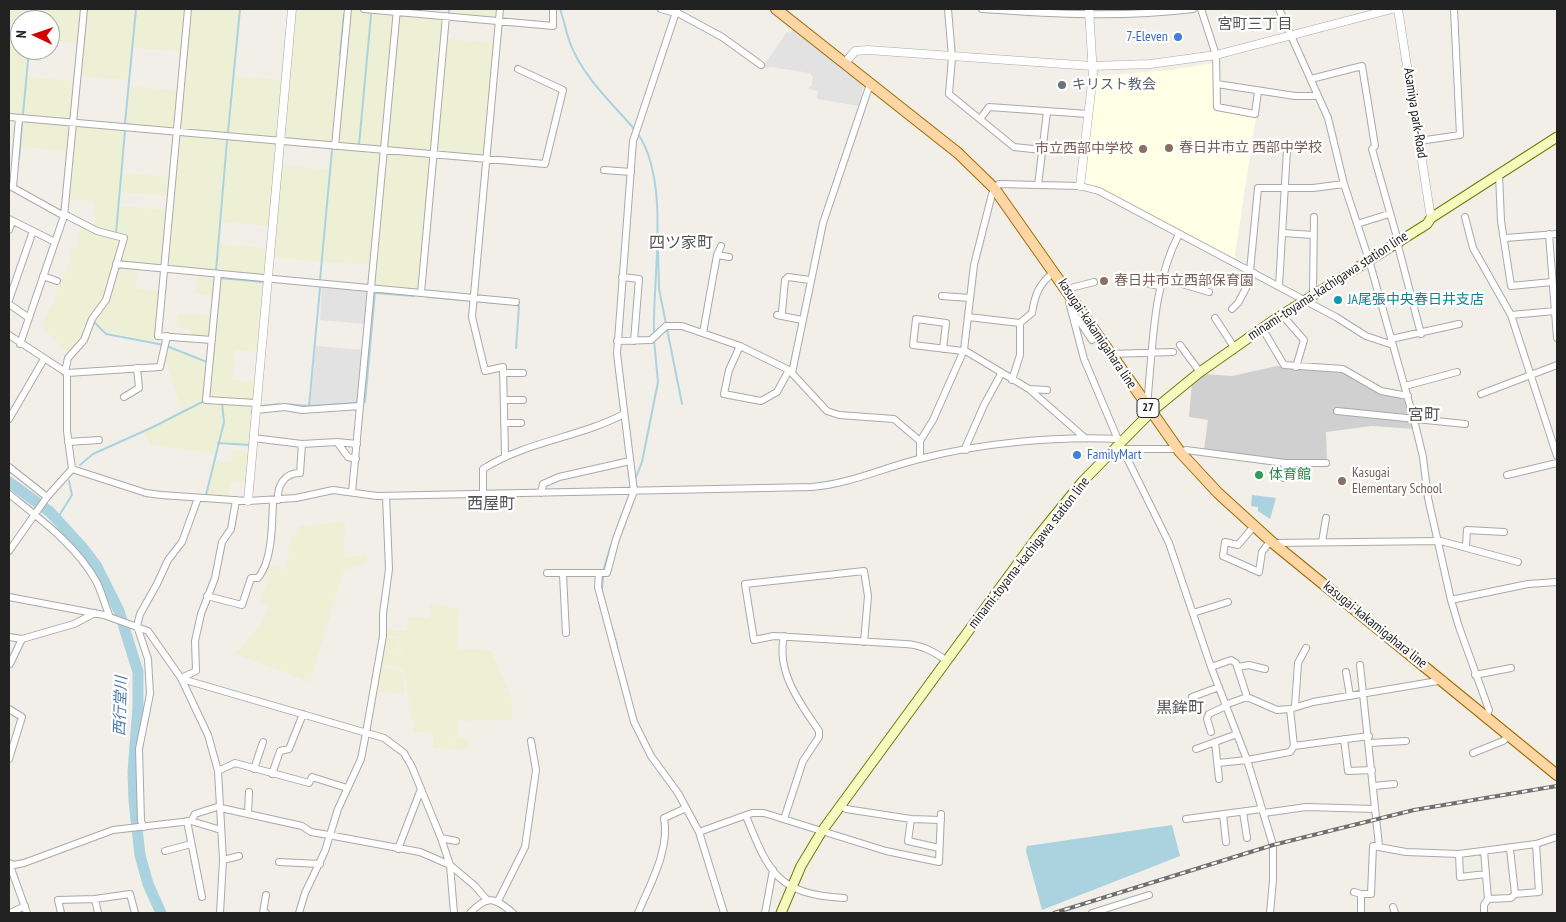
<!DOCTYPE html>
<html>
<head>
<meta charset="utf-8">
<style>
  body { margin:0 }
  #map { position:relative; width:1566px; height:922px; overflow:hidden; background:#f2efe9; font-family:"PT Sans Narrow",sans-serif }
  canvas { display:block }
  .frame { position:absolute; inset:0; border:10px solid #222; pointer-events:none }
  .north { position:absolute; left:10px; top:10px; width:50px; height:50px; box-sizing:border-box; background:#fff; border:1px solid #a7a7a7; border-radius:50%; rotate:273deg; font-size:14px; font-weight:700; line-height:20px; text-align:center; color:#222 }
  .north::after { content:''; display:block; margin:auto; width:18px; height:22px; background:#d40000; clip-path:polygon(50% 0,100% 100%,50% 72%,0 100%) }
</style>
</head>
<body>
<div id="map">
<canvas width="1566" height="922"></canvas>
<div class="frame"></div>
<div class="north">N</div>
</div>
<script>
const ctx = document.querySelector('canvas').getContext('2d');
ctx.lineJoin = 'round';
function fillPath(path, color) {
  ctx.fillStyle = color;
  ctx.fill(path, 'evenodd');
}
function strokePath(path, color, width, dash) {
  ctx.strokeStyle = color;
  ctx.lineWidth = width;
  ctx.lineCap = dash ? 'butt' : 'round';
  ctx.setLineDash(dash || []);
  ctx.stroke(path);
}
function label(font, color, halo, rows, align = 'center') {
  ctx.font = font + ' "PT Sans Narrow","Noto Sans JP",sans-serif';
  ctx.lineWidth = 4.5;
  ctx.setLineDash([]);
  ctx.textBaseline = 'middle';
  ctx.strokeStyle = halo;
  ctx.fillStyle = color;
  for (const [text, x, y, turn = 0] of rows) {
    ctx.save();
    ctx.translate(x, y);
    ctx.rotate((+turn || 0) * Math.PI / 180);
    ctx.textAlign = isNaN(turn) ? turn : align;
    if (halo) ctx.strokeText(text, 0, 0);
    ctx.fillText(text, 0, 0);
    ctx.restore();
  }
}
const education = new Path2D(`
  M1213,63L1215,65V108L1256,116L1234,261L1095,185L1093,187L1085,185L1083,181L1097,76L1171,70Z`);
const religious = new Path2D(`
  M1277,366L1339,370L1371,387L1406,397L1414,429L1372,426L1326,432L1327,461H1285L1204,450L1208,420L1189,417L1192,382L1203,374L1232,376Z`);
const farmland = new Path2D(`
  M9,9H32L31,20H20V50H28L22,115L9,114Z
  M33,9H82L79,43L50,40V20H32Z
  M87,9H135L128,80L80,76Z
  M136,9H185L181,51L133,48Z
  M190,9H239L227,134L180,130L179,127Z
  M296,9L344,10L331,143L284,137Z
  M349,9L392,13L395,18L383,145L379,148L336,144Z
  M450,9H499L498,16L494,18L450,14Z
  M401,14L446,18L433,152L389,148L387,146L399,16Z
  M447,39L496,43L485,155L482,157L436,153Z
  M235,76L284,80L278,134L275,138L229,134Z
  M26,77L75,81L73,116L70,119L23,115Z
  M129,86L178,91L174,126L172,128L126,124Z
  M23,120L68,125L71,127L69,151L20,147Z
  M77,125L124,129L115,233L94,228L95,201L69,200Z
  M181,135L227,139L215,272L169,268L167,265Z
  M229,139L274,143L278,147L269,226L221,222Z
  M333,148L379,153L381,155L372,265L323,262Z
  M388,153L433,157L421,291L374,285L386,155Z
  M281,165L329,170L321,262L273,257Z
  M122,173L170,177L168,196L120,192Z
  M119,206L167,210L162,263L159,266L120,262L127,237L116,234Z
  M81,224L96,233L121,241L103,299L83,338L69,354L41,326L53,302L58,285L66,272L72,247L76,248Z
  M219,244L268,248L266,272L262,276L217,272Z
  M119,268L137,270L136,289L159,291L155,342L142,341L132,337L107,333L94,322L108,301Z
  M197,275L214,278L212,295L195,294Z
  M219,278L264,284L257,352L235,350L232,380L255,382L253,402L208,398Z
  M178,313L211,315L209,338L191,336V329L177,328Z
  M168,347L206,363L203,399L182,410L165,359Z
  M201,402L221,404L223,422L214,454L150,444L144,433Z
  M222,404L252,407L249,446L218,443L224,423Z
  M233,450L249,451L246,483L230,482L229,497L207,496L213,461L231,463Z
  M345,522L344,557L367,555V563L344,570L310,682L235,654L262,623L269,605L260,602L269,576L264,574L266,565L286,569L291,536L297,537L299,526Z
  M430,603L458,609V649L491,650L512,699V720L458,721L459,737L414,731L398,637L387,636V630L407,631L408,617L429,618Z
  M386,637L397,639L403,668L381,664Z
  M381,667L402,671L405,694L376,692Z
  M433,734L469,739L468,750L433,748Z`);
const parking = new Path2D(`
  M793,28L861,81L863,87L859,106L817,99L818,91L808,89L812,85L813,78L810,73L771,67L761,69L787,32L790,33Z
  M322,287L367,291L369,293L366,324L320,320Z
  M316,346L362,350L357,402L310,405Z`);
const water = new Path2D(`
  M1252,495L1276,498L1270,519L1258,511V507L1251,506Z
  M1172,825L1180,856L1042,910L1026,851L1027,846Z`);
const stream = new Path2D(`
  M332,9H342
  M560,9C564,20 566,32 570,43C583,77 612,103 635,130
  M449,13V9
  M31,20L32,9
  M340,55L344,14
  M23,114L29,50
  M125,123L136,9
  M228,132L240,9
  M638,134C671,182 652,280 654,335
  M359,145L371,15
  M19,159L22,124
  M9,180V181
  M116,233L125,131
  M658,249L659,289L682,404
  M216,271L227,141
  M220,278L263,282L264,284
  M320,280L332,150
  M428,297L507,304
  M94,322L106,334L164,345
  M169,347L207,362
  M516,348L519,306L517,305
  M365,402L375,293L414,296
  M285,404L309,406L356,403
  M262,406L280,404
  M309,406L320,288
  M252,413L253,407
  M218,443L250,445
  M80,465L93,454L153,427L204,401
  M635,480L642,462L658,382L654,340
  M206,495L224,422L222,403
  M57,519L72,495L69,481
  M602,589L604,568L611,545
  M612,628L617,645`);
const river = new Path2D(`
  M9,482L50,512L83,548L96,565L119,611L138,672V707L133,772L134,801L140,855L148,884L161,913`);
const minor = new Path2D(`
  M188,9L158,336L212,340
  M364,9L553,26V9
  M500,9L472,317L485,371L503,367L505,455
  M661,9L675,13
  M677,9L633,141L617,354L634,491L616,539L607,573H599L598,587L634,722L651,756L678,793L699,832L724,913
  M948,9L952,57L949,94L1014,147L1042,150
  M982,9C1055,14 1119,18 1193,9
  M1201,9L1216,55L1217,107L1255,114L1258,91
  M1279,9L1328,118L1344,184L1369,260L1414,420L1423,457L1428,498L1451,600L1459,627L1489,710L1487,715
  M676,12L722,37L761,65
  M1311,79L1362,66L1375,146L1372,149L1398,241
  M1217,84L1295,96H1318
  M9,117L545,164L563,90L518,69
  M980,119L989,107L1088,114
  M1419,141L1460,135L1454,9
  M335,146L348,9
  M604,170L631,172
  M1499,174L1501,221L1511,286L1552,282
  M1038,185L1047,112
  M10,186L64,216
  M13,187L19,118
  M64,214L97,231L124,238L106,300L92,319L84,340L68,358L65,372
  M1465,217L1473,248L1511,315L1557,456
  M9,219L55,242
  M1357,224L1389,214
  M9,230L12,221
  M1283,233L1313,235
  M1549,234L1557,338
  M1505,238L1557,234
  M1397,242L1421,334
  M717,255L729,257
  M116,264L516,302
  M1250,271L1258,188H1313L1344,184
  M218,274L206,400L256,403
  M43,276L57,281
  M622,277L639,279L634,341
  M1162,278L1209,292
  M1137,281L1159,286
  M1279,286L1287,150
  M1067,289L1094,282
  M421,293L446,16
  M1313,295L1314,217
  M942,296L970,298
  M1073,298L1069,302L1084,359L1119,442L1169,543L1211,667L1247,760L1273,845V880L1270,913
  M9,300L33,231
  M9,304L29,318
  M1232,309L1238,303L1254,273
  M1072,310L1092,340
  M782,312L785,280L788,277L810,280
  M777,315L802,320
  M1282,315L1304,340L1296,367
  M1511,315L1555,311
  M968,317L1020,323L1032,313C1035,294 1039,284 1054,272
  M1215,318L1234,347
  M1262,328L1284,365L1343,369L1381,391L1408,396
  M703,333L717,255L721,246
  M9,335L67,373V431L72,469
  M1391,339L1459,324
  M617,341L651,340L666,326H682L740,346L789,370L827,411L839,415L894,419L920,441
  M20,344L64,216L84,9
  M1180,345L1200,372
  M740,346L729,370L724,394L761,401L777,392L789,370
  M943,349L946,323L916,319L913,345L963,351
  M964,350L1029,389L1047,390
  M1110,354L1173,352
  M67,373L160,367L167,336
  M503,373H523
  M792,373L823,223L870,84
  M1012,380L1020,355V323
  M1405,386L1457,372
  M1029,389L1085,438
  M1481,394L1557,365
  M124,397L139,388L137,368
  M504,400H523
  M1147,405C1153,348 1152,286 1179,234
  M256,410L285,407L302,410L360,406
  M1337,411L1465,424
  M9,419L44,359
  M504,423H521
  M253,438L302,444L337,442L357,444
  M68,442L99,440
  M337,442L348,457L356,459
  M1123,449H1178
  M966,450V446L984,405L1001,374
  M1180,452L1186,450L1285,463H1326
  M920,459V441L933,420L964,350L974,265L992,194L999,184L1080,186L1099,191L1336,317L1366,336L1393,345
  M9,467L47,497
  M1507,475L1557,463
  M1284,478L1285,463
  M352,492L397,9
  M541,493L543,484L559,477L630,461
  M9,494C40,519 76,545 96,581C102,592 105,606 110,617
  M483,494V469C527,441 578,438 624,414
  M278,500C277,486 284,473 300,473L302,444
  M1254,526L1238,545L1225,542L1223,556L1259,572L1262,552L1271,540
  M1322,542L1326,518
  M1273,543L1441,541L1518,562
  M1466,546L1467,530L1504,532
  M9,551L47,497L72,469L146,493L161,495L248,501L296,498L333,490L377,496L812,487C849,484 883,468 919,459C982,443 1054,436 1119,439
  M547,573H599
  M563,575L566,633
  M207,596L242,605L251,578H258C273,560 272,522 273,500
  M9,597L104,615L148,631L181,678L208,735L218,771L223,860L220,913
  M1451,600L1528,584L1557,582
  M1193,613L1228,602
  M9,637L22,639L74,624L95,613
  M864,642L868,596L864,571L745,584L754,640L774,636L905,644C922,645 933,651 947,661
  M10,664L22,639
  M1360,665L1379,846
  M1211,667L1231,660L1236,663L1247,697
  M1238,667L1249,665L1265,669
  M1346,672L1350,696
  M1475,675L1511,668
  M181,678L196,671L195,641L201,614L215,578L222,542L231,529L236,500
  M182,679L384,738L404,753L412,767L441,838L450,865L454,913
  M1192,697L1219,687
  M1225,705L1247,697L1277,710L1290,709L1313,702L1444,680
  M1295,707L1298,663L1306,648
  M9,709L22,717L9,759
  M1290,709L1294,746
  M1211,732L1207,719L1209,714L1226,706
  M1344,739L1348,771L1372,770
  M1215,742L1219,779
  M1369,743L1406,741
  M1196,749L1237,734
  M1473,753L1503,741L1510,735
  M1218,763L1247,760L1290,752L1294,746L1369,736
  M254,769L263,742
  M218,771L235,763L309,783L312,777L347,788
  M272,774L280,751L289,749L303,714
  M1374,786L1394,784
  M841,805L846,809L911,819L941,820
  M221,808L302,826L311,832L323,834L420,852L450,865L475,886L487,900
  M1243,812L1247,838
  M1264,813L1306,807L1375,809
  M248,814L249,792
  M1223,814L1226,842
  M746,816C769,873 777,894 844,898
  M784,819L803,761L819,737V731C800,703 776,672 784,636
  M911,819L908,841L939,848
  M1186,819L1262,809
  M187,821L202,897
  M191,821L195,814L220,806
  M144,827L141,821L139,749L150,694L148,659L137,626L140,614L157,584L168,560L182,542L198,498
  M699,832L752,813H764L886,851L939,862L941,814
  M441,838L456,841
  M398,849L421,789
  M1510,849L1515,894
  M165,851L191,844
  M1459,854L1460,877L1486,874
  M223,860L239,856
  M279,862L320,864
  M9,863L14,865L24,863L113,830L191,821L221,830
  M9,863L27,913
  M1354,892L1361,894
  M266,895L263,913H266
  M95,899L98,913
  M1488,899L1511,898L1515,894L1539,892L1536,844
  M498,901L525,847L536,770L531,741
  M1393,907L1395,913
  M10,913L25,906
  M61,913L58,900L95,899L130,894L135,913
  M299,913L305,893L325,851L338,809L361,759L366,733L383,636V614L389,569L386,496
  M470,913C488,894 495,898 513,913
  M638,913C650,884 670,850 664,818L686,808
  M765,913L773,870
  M1092,913L1149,895
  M1361,913V894H1371L1373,846L1406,852L1459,854L1536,844L1557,837
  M1484,913V905L1488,899L1484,851`);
const tertiary = new Path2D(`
  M1398,9L1431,218
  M845,63L855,51L868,50L1092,66L1150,64L1216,55L1392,9
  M1080,186L1093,75L1089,9
  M248,501L292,9`);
const secondary = new Path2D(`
  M781,913L801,866L822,831L1038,536L1082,482L1151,412L1200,372L1274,320L1427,224L1431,218L1557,137`);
const primary = new Path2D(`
  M776,9L958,153L994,188L1180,452L1218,493L1273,543L1557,775`);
const rail = new Path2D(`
  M1054,913L1273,845L1414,810L1557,786`);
const markers = [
  [1178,37,5,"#3f7fe0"],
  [1062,85,5,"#6b7280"],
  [1169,148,5,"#8d6e63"],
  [1143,149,5,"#8d6e63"],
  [1104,281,5,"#8d6e63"],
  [1338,300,5,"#0f9aa8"],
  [1077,455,5,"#3f7fe0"],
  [1259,475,5,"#2e9e5b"],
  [1342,481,5,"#8d6e63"]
];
const shields = [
  [1148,408,22]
];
const shieldNames = [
  ["27",1148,408]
];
const shopNames = [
  ["7-Eleven",1168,37],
  ["FamilyMart",1087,455,"left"]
];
const worshipNames = [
  ["キリスト教会",1072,85]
];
const streetNames = [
  ["Asamiya park-Road",1415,113,81],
  ["minami-toyama-kachigawa station line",1328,286,-33],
  ["kasugai-kakamigahara line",1097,334,56],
  ["minami-toyama-kachigawa station line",1029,553,-52],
  ["kasugai-kakamigahara line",1375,625,39]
];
const educationNames = [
  ["春日井市立 西部中学校",1179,148],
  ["市立西部中学校",1133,149,"right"],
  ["春日井市立西部保育園",1114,281],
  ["Kasugai",1352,473],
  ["Elementary School",1352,489]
];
const cultureNames = [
  ["JA尾張中央春日井支店",1348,300]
];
const leisureNames = [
  ["体育館",1269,475]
];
const neighbourhoodNames = [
  ["宮町三丁目",1255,25]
];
const waterNames = [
  ["西行堂川",121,706,-88]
];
const quarterNames = [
  ["四ツ家町",681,243],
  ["宮町",1424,415],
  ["西屋町",491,504],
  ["黒鉾町",1180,708]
];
fillPath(education, '#ffffe5');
fillPath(religious, '#d0d0d0');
fillPath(farmland, '#eef0d5');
fillPath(parking, '#e2e2e2');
fillPath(water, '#aad3df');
strokePath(stream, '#aad3df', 2);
strokePath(river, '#aad3df', 11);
strokePath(minor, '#a9a9a9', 8);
strokePath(tertiary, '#a9a9a9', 9);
strokePath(secondary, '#707d05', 11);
strokePath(primary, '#a06b00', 12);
strokePath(minor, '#fff', 6);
strokePath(tertiary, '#fff', 8);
strokePath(secondary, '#f7fabf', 9);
strokePath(primary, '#fcd6a4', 10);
strokePath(rail, '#707070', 4);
strokePath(rail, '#fff', 2, [5.5]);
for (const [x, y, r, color] of markers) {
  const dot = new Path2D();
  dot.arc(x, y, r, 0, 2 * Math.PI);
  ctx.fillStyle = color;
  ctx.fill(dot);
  strokePath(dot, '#fff', 2);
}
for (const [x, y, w] of shields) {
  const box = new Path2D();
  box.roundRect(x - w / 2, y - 9.5, w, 19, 4);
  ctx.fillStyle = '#fff';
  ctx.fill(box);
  strokePath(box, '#222', 1);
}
label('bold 12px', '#222', null, shieldNames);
label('14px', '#366cbe', '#fff', shopNames, 'right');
label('14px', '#5b616d', '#fff', worshipNames, 'left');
label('14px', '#222', '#fff', streetNames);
label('14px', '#785e54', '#fff', educationNames, 'left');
label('14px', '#0d838f', '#fff', cultureNames, 'left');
label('14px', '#27864d', '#fff', leisureNames, 'left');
label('15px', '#555', '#fff', neighbourhoodNames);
label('italic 15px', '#4a7aab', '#fff', waterNames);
label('16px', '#555', '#fff', quarterNames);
</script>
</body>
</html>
